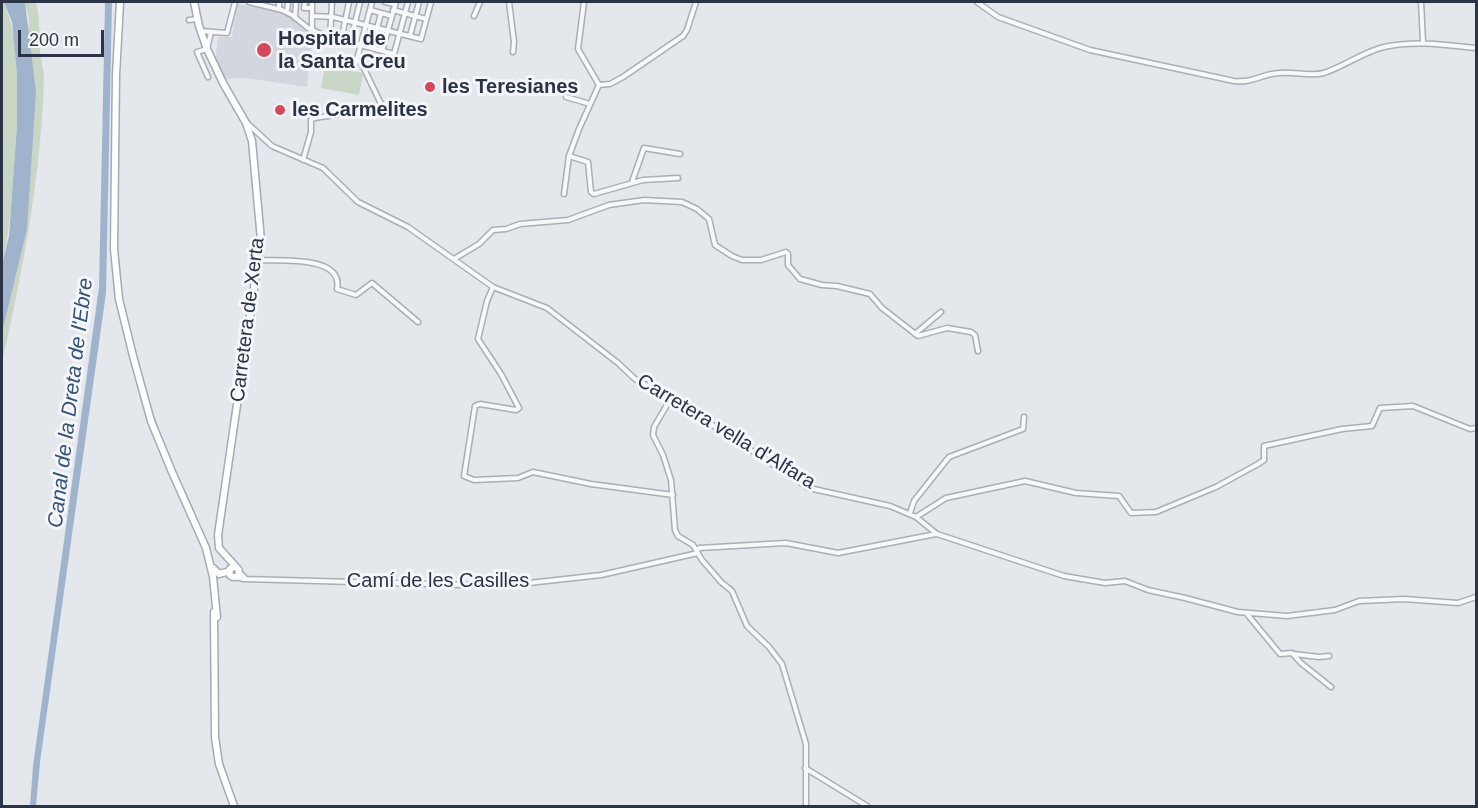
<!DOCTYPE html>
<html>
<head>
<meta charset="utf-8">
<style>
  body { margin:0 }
  #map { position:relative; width:1478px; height:808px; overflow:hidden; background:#e4e7ec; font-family:Arial,sans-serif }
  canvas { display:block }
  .frame { position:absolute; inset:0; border:3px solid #2b3445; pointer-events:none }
  .scale { position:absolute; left:18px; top:30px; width:86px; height:27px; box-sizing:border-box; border:3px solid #2b3445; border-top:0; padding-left:8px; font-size:18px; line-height:21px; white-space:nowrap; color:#2b3445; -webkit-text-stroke:4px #f4f6f9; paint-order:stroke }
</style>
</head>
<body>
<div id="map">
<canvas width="1478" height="808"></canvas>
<div class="frame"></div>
<div class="scale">200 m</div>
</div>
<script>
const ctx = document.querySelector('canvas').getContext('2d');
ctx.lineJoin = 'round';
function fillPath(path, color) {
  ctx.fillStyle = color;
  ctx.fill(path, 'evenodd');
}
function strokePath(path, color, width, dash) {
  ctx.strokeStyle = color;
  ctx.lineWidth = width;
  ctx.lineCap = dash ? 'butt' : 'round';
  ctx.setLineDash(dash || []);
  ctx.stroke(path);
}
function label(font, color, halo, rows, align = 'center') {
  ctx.font = font + ' Arial,sans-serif';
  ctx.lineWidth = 6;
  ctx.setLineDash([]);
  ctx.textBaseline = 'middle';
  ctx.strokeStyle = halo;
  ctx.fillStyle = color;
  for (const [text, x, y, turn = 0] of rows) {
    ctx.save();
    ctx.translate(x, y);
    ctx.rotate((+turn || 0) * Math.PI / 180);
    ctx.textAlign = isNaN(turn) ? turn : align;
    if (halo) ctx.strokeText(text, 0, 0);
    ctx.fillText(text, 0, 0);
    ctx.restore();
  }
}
const built = new Path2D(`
  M237,4L285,13L313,34L307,87L246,78L224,79L215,62L218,37H232Z`);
const green = new Path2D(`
  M2,2H4C24,53 18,115 14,170C11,202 10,233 2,265Z
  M25,2H36C40,18 39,34 40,51C41,61 44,70 44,79C41,176 23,269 2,363V332L29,19Z
  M325,66L363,73L359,95L321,88Z`);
const water = new Path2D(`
  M4,2H25L36,92L27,229L2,332V265L9,236L17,126V72L12,22Z
  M105,2H112L106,293L40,762L36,806H30L33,766L99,287Z`);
const stream = new Path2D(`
  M149,404L160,434
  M178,477L194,512`);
const minor = new Path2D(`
  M249,2L282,10L292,15L308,28L323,35L394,54L408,2
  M305,2L304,8H312
  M385,2L395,4
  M509,2L514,42L513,52
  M977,2L998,17L1090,50L1234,81C1254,83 1261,74 1279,73C1294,71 1309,77 1324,73C1345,66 1363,52 1384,47C1415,40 1446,45 1476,48
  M1421,2L1423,42
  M279,8V2
  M370,10L392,16
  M393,10L426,19
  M287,12L288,2
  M313,16L333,17L421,39L431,2
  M474,16L480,2
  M295,18L296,2
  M189,20L197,19
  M312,30V2
  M201,31L227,33L235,2
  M410,36L419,2
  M330,38L332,2
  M341,41L349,2
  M350,43L360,2
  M372,48L381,13
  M382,51L396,2
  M330,62L351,65L356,63L372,2
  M208,77L197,52L207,49L211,32
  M599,85L610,84L623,77L683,36L687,30L696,2
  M566,97L590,104
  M247,123L272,146L323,168L358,202L408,227L493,287L547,308L618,363L635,379L674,400L809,488L890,506L916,517L937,534L1064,576L1105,583L1125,581L1148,590L1185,598L1238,612L1287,616L1335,610L1359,601L1404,599L1458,603L1476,597
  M569,156L588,162L591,192L594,194L643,180L678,178
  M303,160L311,132V120L314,118L383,108L358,56
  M632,182L644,148L680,154
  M564,194L569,156L579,129L599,85L578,49L584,2
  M454,259L479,244L493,230L506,229L520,224L568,220L609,205L644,200L682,202L697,209L709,219L715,245L732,256L742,260H761L786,252L788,254V265L800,279L822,285L837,286L870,294L882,308L918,336L947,328L971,332L975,335L978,351
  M259,260C279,261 344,255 337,289L356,295L372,283L418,322
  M493,287L487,301L478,339L501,374L519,408L516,410L480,404L475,406L464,476L474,480L518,478L533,472L591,484L673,495
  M915,334L941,312
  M671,398L654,427L653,435L663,455L671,480L675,530L678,536L693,545L702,560L721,582L732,591L747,626L769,647L782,664L806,744V806
  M910,513L914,501L949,457L1023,429L1024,417
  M916,517L946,498L1025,481L1076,493L1119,496L1131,513L1156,512L1216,487L1258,464L1264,460V446L1342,429L1372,426L1380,408L1413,406L1470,429L1476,428
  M697,551L699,548L786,543L838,553L936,534
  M239,572L246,579
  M235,577L244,579L502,586L601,575L698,553
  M1247,614L1280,654L1292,653L1301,663L1331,687
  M1294,654L1319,657L1329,656
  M805,768L867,806`);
const major = new Path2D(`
  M120,2L116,75L114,249L119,299L133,356L151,421L172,472L206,548L213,577L217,617
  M194,2L199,26L207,49L223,83L246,123L252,141L261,240L218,535L219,548L237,568
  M229 572a5 5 0 1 1 10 0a5 5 0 1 1-10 0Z
  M213,568L219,574L230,571
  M214,612L215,737L219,764L234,806`);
const markers = [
  [264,50,8,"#d1495b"],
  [430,87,6,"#d1495b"],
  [280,110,6,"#d1495b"]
];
const poiNames = [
  ["Hospital de",278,39],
  ["la Santa Creu",278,62],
  ["les Teresianes",442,87],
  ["les Carmelites",292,110]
];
const streetNames = [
  ["Carretera de Xerta",248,320,-83],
  ["Carretera vella d'Alfara",726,432,31],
  ["Camí de les Casilles",438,581]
];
const waterNames = [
  ["Canal de la Dreta de l'Ebre",71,403,-83]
];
fillPath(built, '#d2d6de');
fillPath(green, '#c9d6c5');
fillPath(water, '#9fb4cc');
strokePath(stream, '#9fb4cc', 1.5);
strokePath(minor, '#a9aeb7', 7);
strokePath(major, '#a3abb8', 9);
strokePath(minor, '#f7f8fa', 4);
strokePath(major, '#fff', 6);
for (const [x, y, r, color] of markers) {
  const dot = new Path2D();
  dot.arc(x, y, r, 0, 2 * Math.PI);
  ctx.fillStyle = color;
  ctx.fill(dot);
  strokePath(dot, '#f4f6f9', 2);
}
label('bold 20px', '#2b3445', '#f4f6f9', poiNames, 'left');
label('20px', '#2b3445', '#f4f6f9', streetNames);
label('italic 21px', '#34527a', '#f4f6f9', waterNames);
</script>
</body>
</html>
